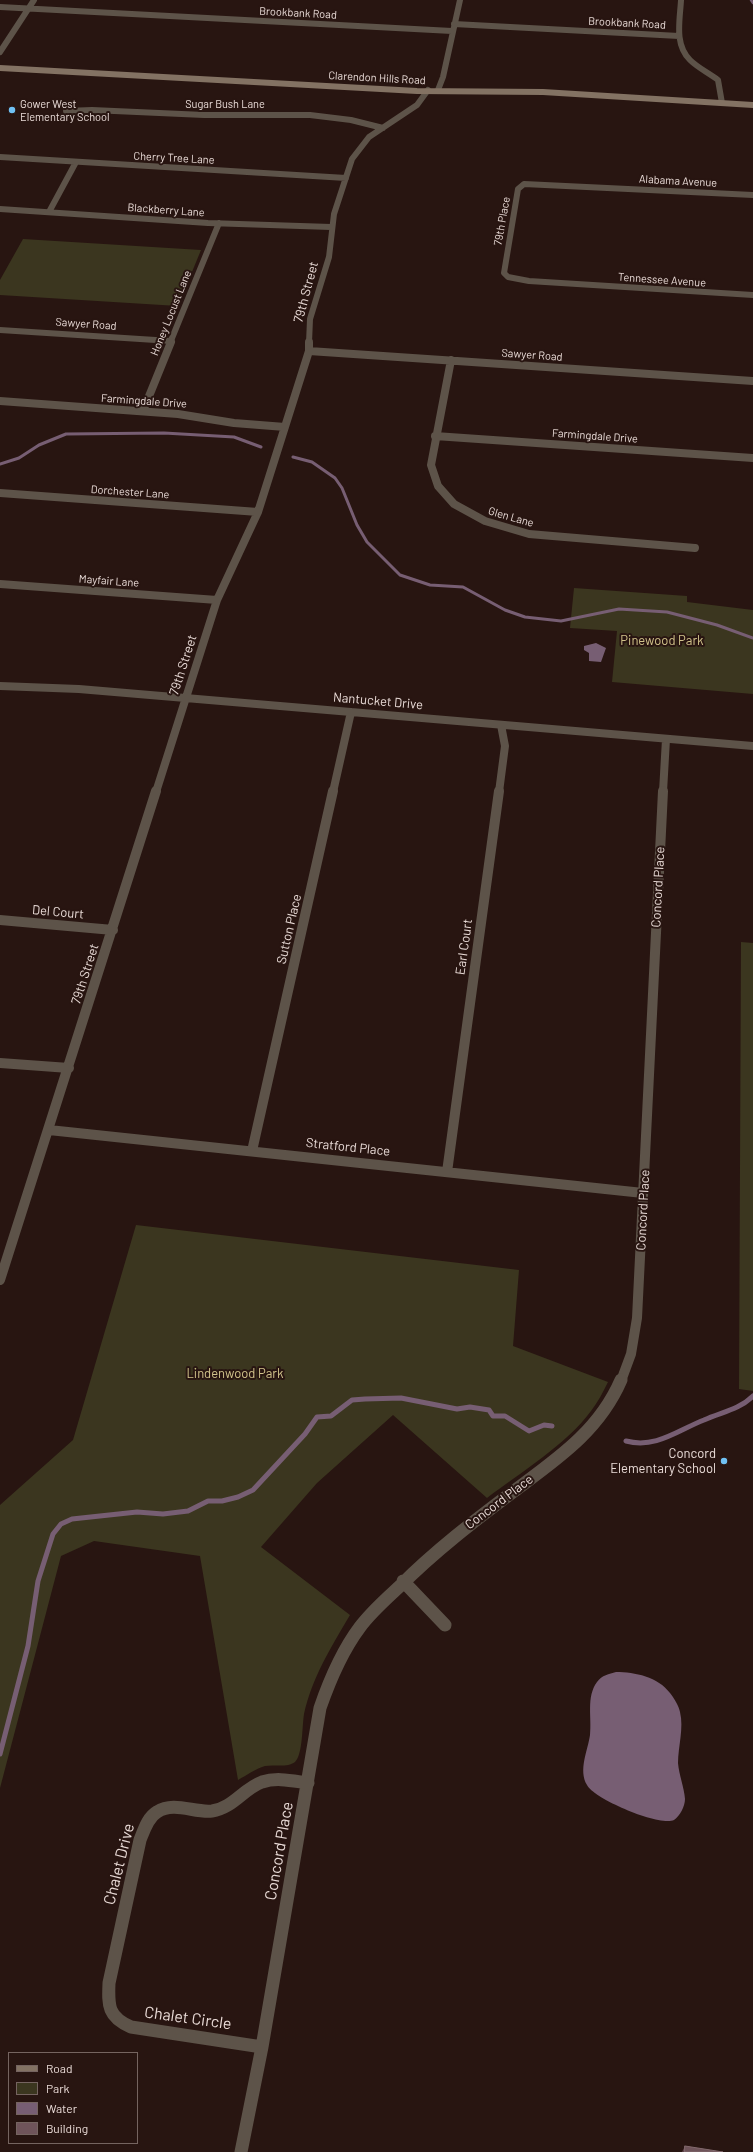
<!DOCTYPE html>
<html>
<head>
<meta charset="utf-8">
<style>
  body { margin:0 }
  #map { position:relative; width:753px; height:2152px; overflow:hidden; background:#281511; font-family:Barlow,sans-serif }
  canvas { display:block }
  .legend { position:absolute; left:8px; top:2052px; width:130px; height:92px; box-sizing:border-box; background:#281511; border:1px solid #756460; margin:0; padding:5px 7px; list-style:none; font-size:12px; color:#e9dbd7 }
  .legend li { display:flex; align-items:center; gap:8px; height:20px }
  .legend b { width:20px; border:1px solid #756460 }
</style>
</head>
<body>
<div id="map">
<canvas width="753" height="2152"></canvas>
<ul class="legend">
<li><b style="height:5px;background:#837263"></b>Road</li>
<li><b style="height:11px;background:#3b361f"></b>Park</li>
<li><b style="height:11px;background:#775e73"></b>Water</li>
<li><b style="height:11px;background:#6f545a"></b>Building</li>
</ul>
</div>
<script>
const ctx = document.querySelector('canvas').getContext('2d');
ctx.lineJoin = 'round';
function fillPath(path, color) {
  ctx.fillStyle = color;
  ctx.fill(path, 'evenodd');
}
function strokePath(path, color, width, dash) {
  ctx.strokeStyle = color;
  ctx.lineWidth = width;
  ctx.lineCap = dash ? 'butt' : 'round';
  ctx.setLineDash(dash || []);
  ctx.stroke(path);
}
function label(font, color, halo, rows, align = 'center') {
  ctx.font = font + ' Barlow,sans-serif';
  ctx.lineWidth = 4;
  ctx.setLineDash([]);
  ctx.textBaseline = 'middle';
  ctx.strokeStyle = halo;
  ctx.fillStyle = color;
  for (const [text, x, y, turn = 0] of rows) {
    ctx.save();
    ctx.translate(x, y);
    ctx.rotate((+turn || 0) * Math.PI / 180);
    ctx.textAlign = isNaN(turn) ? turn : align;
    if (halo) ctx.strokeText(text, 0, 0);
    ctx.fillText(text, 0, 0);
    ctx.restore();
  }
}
const green = new Path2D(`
  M23,239L201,250L178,306L0,295V280Z
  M574,588L687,596V602L753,610V694L612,682L617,631L570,628Z
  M741,942L753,943V1391L739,1389Z
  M136,1225L519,1270L513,1346L608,1382C603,1392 598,1402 591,1411C566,1445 521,1472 487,1498L393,1415L317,1483L261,1547L350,1615C331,1647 312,1678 304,1714C302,1726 303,1754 295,1762C287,1768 274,1764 265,1766C255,1769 247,1775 238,1780L200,1556L94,1541L61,1556L0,1788V1505L73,1440Z`);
const water = new Path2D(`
  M596,643L606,648L601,662L589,661V653L584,650V646Z
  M616,1672C635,1672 658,1677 670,1693C674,1698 679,1706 680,1712C684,1728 678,1747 678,1763C679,1775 684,1787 685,1799C685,1806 680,1816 674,1820C660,1827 594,1799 587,1785C578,1770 588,1750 590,1735C592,1717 586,1697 597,1682C602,1675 609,1674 616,1672Z`);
const streamFar2 = new Path2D(`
  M751,0L753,3`);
const streamFar1 = new Path2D(`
  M293,457L312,462L335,478L342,488L357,525L367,542L400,575L430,585L463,587L505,610L525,617L561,621L619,609L667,612L717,625L753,638
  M0,464L19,458L39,445L66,434L164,433L234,437L261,447`);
const stream = new Path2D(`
  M626,1441C656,1449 678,1430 704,1420C721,1412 739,1410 753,1396
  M0,1754L28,1646L38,1581L53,1534L61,1524L72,1519L137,1512L163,1514L188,1511L208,1501H222L238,1497L253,1490L305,1434L317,1417L331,1416L352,1400L365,1399L401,1398L457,1409L470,1407L489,1410L493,1416H505L529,1431L544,1425L552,1426`);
const streetFar3 = new Path2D(`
  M681,0C680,20 674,44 690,60C698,68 709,73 718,80L722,103
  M0,7L452,31
  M454,24L679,36
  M0,52L34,0
  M438,90L443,77L460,0
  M66,111L92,110L204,115H310L351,120L383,128
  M0,157L346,178
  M753,195L524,184L518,189L504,273L508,277L529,281L753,295
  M0,209L208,223L331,227
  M49,212L76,162
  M0,330L171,341
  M170,343L219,223
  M309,343L310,319L329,257L334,214L352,159L369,137L417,105L428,90`);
const streetFar2 = new Path2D(`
  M309,351L753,381
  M451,360L431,465L438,486L454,504L485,521L529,534L695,548
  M0,401L178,414L234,423L285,427
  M143,411L171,342
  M435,436L753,458
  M0,493L258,512
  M0,584L217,600
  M0,686L79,689L753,746
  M156,792L217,600L258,512L309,351V342
  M333,792L351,712
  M499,792L505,746L501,725
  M663,792L666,739`);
const streetFar1 = new Path2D(`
  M0,920L113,930
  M0,1063L69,1068
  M49,1130L643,1193
  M252,1151L333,791
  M447,1172L499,791
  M0,1280L156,791
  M621,1381L631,1354L637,1318L663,791`);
const street = new Path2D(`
  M403,1581L445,1625
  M262,2047L131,2027C108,2017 108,2006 109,1983L140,1840C144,1830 148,1817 157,1812C174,1801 194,1813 212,1811C233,1808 243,1789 262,1782C277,1777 293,1781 308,1783
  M241,2152L262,2047L320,1708C330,1679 342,1651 360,1627C371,1612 386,1599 400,1586C435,1551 474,1521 514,1491C557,1459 599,1431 621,1380`);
const secondary = new Path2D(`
  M0,68L417,91L543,92L753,105`);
const wall = new Path2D(`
  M685,2146L723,2152H682Z`);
const building = new Path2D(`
  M685,2146L723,2152H685Z`);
const markers = [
  [12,110,4,"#70c1f4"],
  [724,1461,4,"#70c1f4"]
];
const farStreetnames = [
  ["Brookbank Road",298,13,3],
  ["Brookbank Road",627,23,3],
  ["Clarendon Hills Road",377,78,3],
  ["Sugar Bush Lane",225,104],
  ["Cherry Tree Lane",174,158,3],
  ["Alabama Avenue",678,181,3],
  ["Blackberry Lane",166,210,4],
  ["79th Place",502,221,-80],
  ["Tennessee Avenue",662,280,4],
  ["Honey Locust Lane",171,313,-68],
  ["Sawyer Road",86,324,4],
  ["Sawyer Road",532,355,4],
  ["Farmingdale Drive",144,401,4],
  ["Farmingdale Drive",595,436,4],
  ["Dorchester Lane",130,492,4],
  ["Glen Lane",511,517,16],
  ["Mayfair Lane",109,581,4]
];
const farPoinames = [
  ["Gower West",20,104],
  ["Elementary School",20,117]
];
const streetNames = [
  ["79th Street",306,292,-75],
  ["79th Street",183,665,-72],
  ["Nantucket Drive",378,701,5],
  ["Concord Place",658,887,-87],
  ["Del Court",58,912,5],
  ["Sutton Place",289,929,-77],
  ["Earl Court",464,947,-82],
  ["79th Street",85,974,-72],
  ["Stratford Place",348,1147,6],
  ["Concord Place",643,1210,-87],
  ["Concord Place",499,1502,-37]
];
const parkNames = [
  ["Pinewood Park",662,641],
  ["Lindenwood Park",235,1374]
];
const poiNames = [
  ["Concord",716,1454],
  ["Elementary School",716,1469]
];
const nearStreetnames = [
  ["Concord Place",279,1851,-80],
  ["Chalet Drive",119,1864,-76],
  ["Chalet Circle",188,2018,8]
];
fillPath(green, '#3b361f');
fillPath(water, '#775e73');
strokePath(streamFar2, '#775e73', 2.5);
strokePath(streamFar1, '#775e73', 3);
strokePath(stream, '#775e73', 5);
strokePath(streetFar3, '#5d5349', 6);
strokePath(streetFar2, '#5d5349', 8);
strokePath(streetFar1, '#5d5349', 10);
strokePath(street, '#5d5349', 13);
strokePath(secondary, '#837263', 6);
fillPath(wall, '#60434b');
fillPath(building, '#6f545a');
strokePath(building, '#82696d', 1);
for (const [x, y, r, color] of markers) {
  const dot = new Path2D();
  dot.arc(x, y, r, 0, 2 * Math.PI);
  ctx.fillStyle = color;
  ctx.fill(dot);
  strokePath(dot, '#281511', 1.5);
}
label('11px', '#e9dbd7', '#281511', farStreetnames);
label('11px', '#e9dbd7', '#281511', farPoinames, 'left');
label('13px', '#e9dbd7', '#281511', streetNames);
label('13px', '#d1c38b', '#281511', parkNames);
label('13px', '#e9dbd7', '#281511', poiNames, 'right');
label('16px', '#e9dbd7', '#281511', nearStreetnames);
</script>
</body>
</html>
